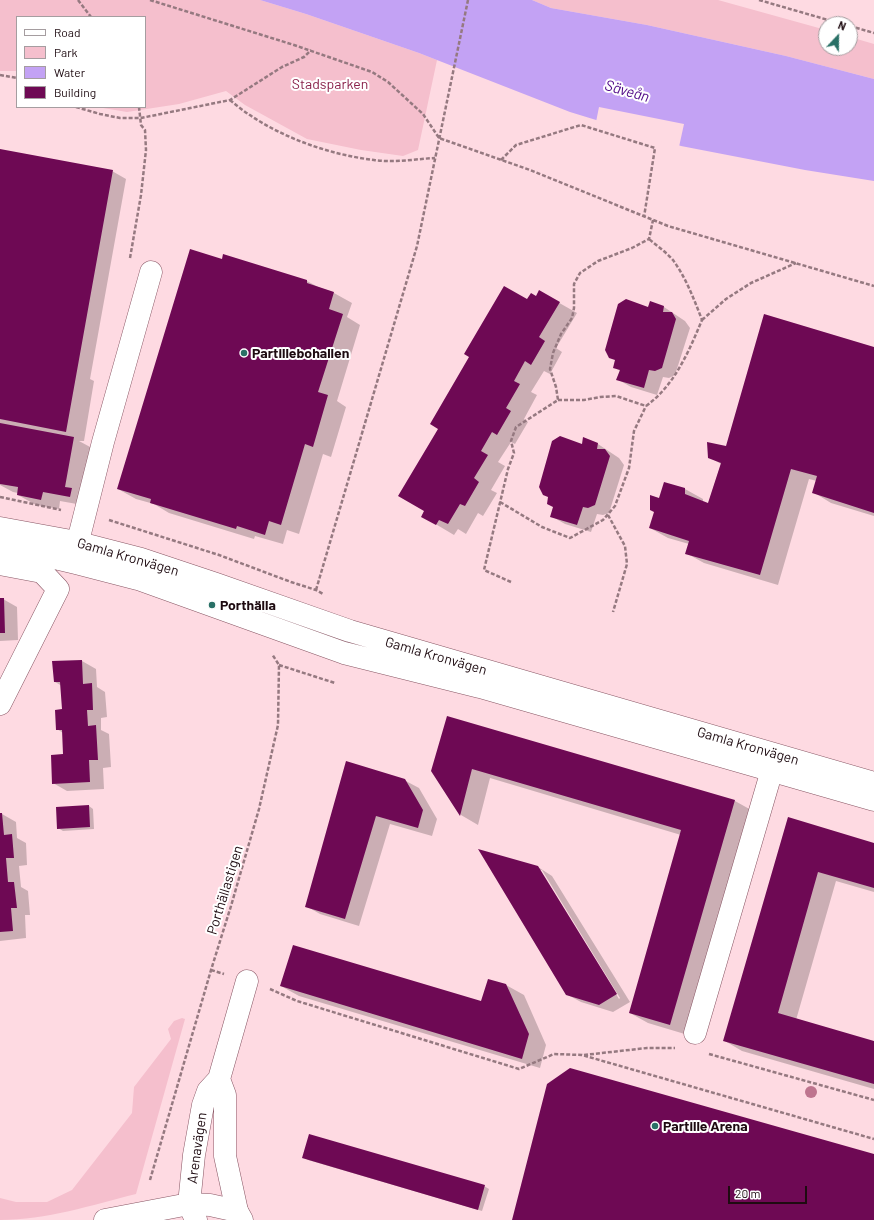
<!DOCTYPE html>
<html>
<head>
<meta charset="utf-8">
<style>
  body { margin:0 }
  #map { position:relative; width:874px; height:1220px; overflow:hidden; background:#fedae2; font-family:Barlow,sans-serif }
  canvas { display:block }
  .legend { position:absolute; left:16px; top:16px; width:130px; height:92px; box-sizing:border-box; background:#fff; border:1px solid #a59da0; margin:0; padding:5px 7px; list-style:none; font-size:12px; color:#1e0b11 }
  .legend li { display:flex; align-items:center; gap:8px; height:20px }
  .legend b { width:20px; border:1px solid #a59da0 }
  .north { position:absolute; left:818px; top:16px; width:40px; height:40px; box-sizing:border-box; background:#fff; border:1px solid #a59da0; border-radius:50%; rotate:22deg; font-size:11px; font-weight:700; line-height:16px; text-align:center; color:#1e0b11 }
  .north::after { content:''; display:block; margin:auto; width:14px; height:18px; background:#297066; clip-path:polygon(50% 0,100% 100%,50% 72%,0 100%) }
  .scale { position:absolute; left:728px; top:1186px; width:79px; height:18px; box-sizing:border-box; border:2px solid #1e0b11; border-top:0; padding-left:5px; font-size:12px; line-height:14px; white-space:nowrap; color:#1e0b11; -webkit-text-stroke:3px #fff; paint-order:stroke }
</style>
</head>
<body>
<div id="map">
<canvas width="874" height="1220"></canvas>
<ul class="legend">
<li><b style="height:5px;background:#fff"></b>Road</li>
<li><b style="height:11px;background:#f5bfcd"></b>Park</li>
<li><b style="height:11px;background:#c3a2f4"></b>Water</li>
<li><b style="height:11px;background:#6e0954"></b>Building</li>
</ul>
<div class="north">N</div>
<div class="scale">20 m</div>
</div>
<script>
const ctx = document.querySelector('canvas').getContext('2d');
ctx.lineJoin = 'round';
function fillPath(path, color) {
  ctx.fillStyle = color;
  ctx.fill(path, 'evenodd');
}
function strokePath(path, color, width, dash) {
  ctx.strokeStyle = color;
  ctx.lineWidth = width;
  ctx.lineCap = dash ? 'butt' : 'round';
  ctx.setLineDash(dash || []);
  ctx.stroke(path);
}
function label(font, color, halo, rows, align = 'center') {
  ctx.font = font + ' Barlow,sans-serif';
  ctx.lineWidth = 4;
  ctx.setLineDash([]);
  ctx.textBaseline = 'middle';
  ctx.strokeStyle = halo;
  ctx.fillStyle = color;
  for (const [text, x, y, turn = 0] of rows) {
    ctx.save();
    ctx.translate(x, y);
    ctx.rotate((+turn || 0) * Math.PI / 180);
    ctx.textAlign = isNaN(turn) ? turn : align;
    if (halo) ctx.strokeText(text, 0, 0);
    ctx.fillText(text, 0, 0);
    ctx.restore();
  }
}
const green = new Path2D(`
  M0,0H260L306,14L419,53L437,60L418,150L403,156L361,150L307,139L245,105L226,91L179,104L127,112L97,107H145V17H17V71H0Z
  M532,0H718L826,30V48H850V37L874,44V79L786,56L647,25L551,8Z
  M182,1018L185,1019L136,1194C92,1205 46,1220 0,1220V1198L16,1202H47L72,1190L132,1113L134,1087L171,1039L168,1029L174,1021Z`);
const water = new Path2D(`
  M260,0H532L551,8L647,25L786,56L874,79V181L805,170L681,146L570,112L419,53L306,14Z`);
const pier = new Path2D(`
  M599,107L684,124L679,147L596,122Z`);
const shadow = new Path2D(`
  M0,150L112,171L126,179L90,379L94,381L84,441H79L92,448L88,506L60,501L59,509L36,505L18,495V493L13,492L0,485Z
  M224,256L307,281L320,288L334,293L352,303L347,317L360,325L337,401L346,407L331,457L323,454L299,534L287,530L283,544L255,536L254,539L169,513L154,504L136,499L118,489Z
  M540,292L577,313L556,348L562,352L550,374L544,371L531,392L537,395L524,419L528,422L515,444L511,442L498,462L505,466L491,490L497,493L483,516L478,513L466,534L458,529L454,535L422,516L528,300L536,298Z
  M664,307L685,321L690,328L675,375L669,378L663,377L657,395L631,387L617,379L620,371L614,367L615,360L648,308Z
  M874,348V516L831,503L813,492L817,481L809,479L778,585L704,563L686,553L689,544L668,538L650,528L665,483L685,489L703,499V502L708,504L721,464L709,457L727,447Z
  M598,444L619,458L624,465L609,513L603,515L597,514L591,532L565,524L551,516L582,445Z
  M0,599H3L17,607L18,640L0,641Z
  M82,661L96,669L97,687L105,692L107,717L101,718V730L109,734L111,767L103,768L104,789L67,791L53,783L64,755L63,733L57,729L63,710L62,686L55,682Z
  M448,717L735,801L753,811L688,1035L648,1023L630,1013L681,835L490,778L478,825L461,815L432,771Z
  M347,762L404,780L419,788L437,819L432,836L390,824L359,926L320,914L306,906Z
  M89,806L93,809L94,829L63,831L58,828Z
  M0,814H2L16,822L17,838L26,843L27,865L19,866L21,887L28,891L30,915H25L26,938L0,941Z
  M788,818L874,844V892L836,881L796,1020L874,1042V1089L742,1051L725,1041Z
  M538,867L552,876L630,1002L613,1012L581,1002L566,994ZM540,870H542L620,998L619,999Z
  M506,985L524,995L546,1045L540,1068L299,996L281,986L482,1002Z
  M304,1157L484,1186L489,1189L482,1211L308,1160Z`);
const building = new Path2D(`
  M0,149L113,170L66,432L0,419Z
  M190,249L222,259L223,254L307,280V283L334,292L329,309L343,314L318,392L328,395L313,447L305,444L281,525L269,521L265,535L237,526L236,529L150,503L151,499L117,489Z
  M504,286L527,299L531,293L536,296L539,290L560,302L539,337L545,341L531,365L525,361L514,381L520,384L506,408L511,411L497,435L492,432L481,451L488,455L474,478L479,482L465,506L460,504L448,524L439,520L436,525L421,517L424,511L398,496L438,429L430,424L469,357L464,354Z
  M626,299L648,307L650,301L664,306L663,312H672L676,319L662,368L655,371L649,370L644,388L616,380L620,370L613,368L615,360L609,358L605,350L618,304Z
  M764,314L874,347V513L812,493L817,476L791,469L760,575L685,554L689,541L649,528L654,512L650,510V495L659,498L664,482L685,488V494L708,503L721,463L708,458L707,442L726,446Z
  M0,423L74,437L65,487L72,488L70,497L43,492L41,500L17,495L18,487L0,484Z
  M560,436L582,444L583,437L598,443L597,449H605L610,456L595,505L588,508L583,507L577,525L550,517L553,507L547,504L548,497L543,495L539,487L552,441Z
  M0,598H4L5,633H0Z
  M82,660L83,684L92,683L93,710H87L88,726L96,725L98,760H89L90,782L52,784L51,755L63,754L62,730H56L55,710L62,709L60,682H54L52,661Z
  M447,716L735,800L670,1025L629,1013L681,830L472,769L460,816L431,771Z
  M346,761L405,779L423,810L418,828L376,816L345,919L305,907Z
  M89,805L90,827L57,829L56,807Z
  M0,813H2L4,835L12,834L14,858H6L8,882H14L17,908H11L13,931L0,932Z
  M788,817L874,843V888L818,872L778,1013L874,1041V1084L723,1041Z
  M478,849L538,866L617,994L599,1005L566,995Z
  M293,945L481,1001L488,979L506,984L529,1034L522,1059L280,986Z
  M570,1068L874,1154V1220H512L547,1084Z
  M309,1134L485,1185L478,1210L302,1158Z`);
const path = new Path2D(`
  M78,0L91,17
  M150,0L294,45L372,72L388,82L423,114L439,138L530,170L668,226L874,286
  M759,0L842,24
  M850,26L874,33
  M0,75L17,78
  M230,100C268,133 324,154 374,160C394,163 415,159 435,158
  M76,107L100,114L120,118H141L230,100L282,67L304,57L311,50
  M501,160L516,145L581,125L655,148L644,217
  M130,258L141,195L146,150L145,130L141,125L139,107
  M702,320L726,299L751,283L796,263
  M558,400H584L600,397L616,396L646,406C675,385 689,351 702,320C694,299 686,278 673,260C666,252 657,246 649,239
  M0,497L61,510
  M500,502L542,527L570,538L603,520L615,506L629,468L634,431L646,406
  M608,515L625,546L627,564L613,612
  M109,520L219,555L291,582L316,590L323,594
  M511,582L484,570L508,469L514,453L511,441L516,427L558,400L556,387L550,369L553,353L561,334L572,318L574,308V284L580,273L598,261L632,248L649,239L653,220
  M316,590L417,246L468,0
  M279,665L335,683
  M211,970L224,974
  M270,989L297,1001L519,1069L554,1054L582,1055L874,1139
  M709,1054L874,1100
  M584,1055L647,1048H675
  M150,1180L211,970L231,906L259,809L278,725L279,665L272,654`);
const minor = new Path2D(`
  M0,528L71,541L141,559L216,584L350,631L874,783
  M0,545L76,563L138,579L344,653L480,687L874,800
  M74,557L103,442L151,272
  M0,564L42,572L58,589L0,704
  M695,1033L772,770
  M219,1079L225,1095V1156L237,1211L242,1220
  M196,1220L189,1204L194,1155L203,1105L208,1091L219,1079L247,981`);
const highway = new Path2D(`
  M105,1220L189,1204L210,1205L237,1211`);
const trees = [
  [811,1092]
];
const markers = [
  [244,353,4,"#297066"],
  [212,605,4,"#297066"],
  [655,1126,4,"#297066"]
];
const parkNames = [
  ["Stadsparken",330,84]
];
const poiNames = [
  ["Partillebohallen",252,353],
  ["Porthälla",220,605],
  ["Partille Arena",663,1126]
];
const streetNames = [
  ["Gamla Kronvägen",128,557,16],
  ["Gamla Kronvägen",436,656,16],
  ["Gamla Kronvägen",748,746,16],
  ["Porthällastigen",225,890,-73],
  ["Arenavägen",197,1148,-82]
];
const waterNames = [
  ["Säveån",627,91,16]
];
fillPath(green, '#f5bfcd');
fillPath(water, '#c3a2f4');
fillPath(pier, '#fedae2');
fillPath(shadow, '#0003');
fillPath(building, '#6e0954');
strokePath(minor, '#885664', 23);
strokePath(highway, '#885664', 23);
strokePath(path, '#957980', 2.5, [4, 2]);
strokePath(minor, '#fff', 22);
strokePath(highway, '#fff', 22);
ctx.fillStyle = '#be748e';
for (const [x, y] of trees) {
  ctx.beginPath();
  ctx.arc(x, y, 6, 0, 2 * Math.PI);
  ctx.fill();
}
for (const [x, y, r, color] of markers) {
  const dot = new Path2D();
  dot.arc(x, y, r, 0, 2 * Math.PI);
  ctx.fillStyle = color;
  ctx.fill(dot);
  strokePath(dot, '#fff', 1.5);
}
label('14px', '#892049', '#fff', parkNames);
label('bold 14px', '#1e0b11', '#fff', poiNames, 'left');
label('14px', '#1e0b11', '#fff', streetNames);
label('italic 15px', '#510b88', '#fff', waterNames);
</script>
</body>
</html>
